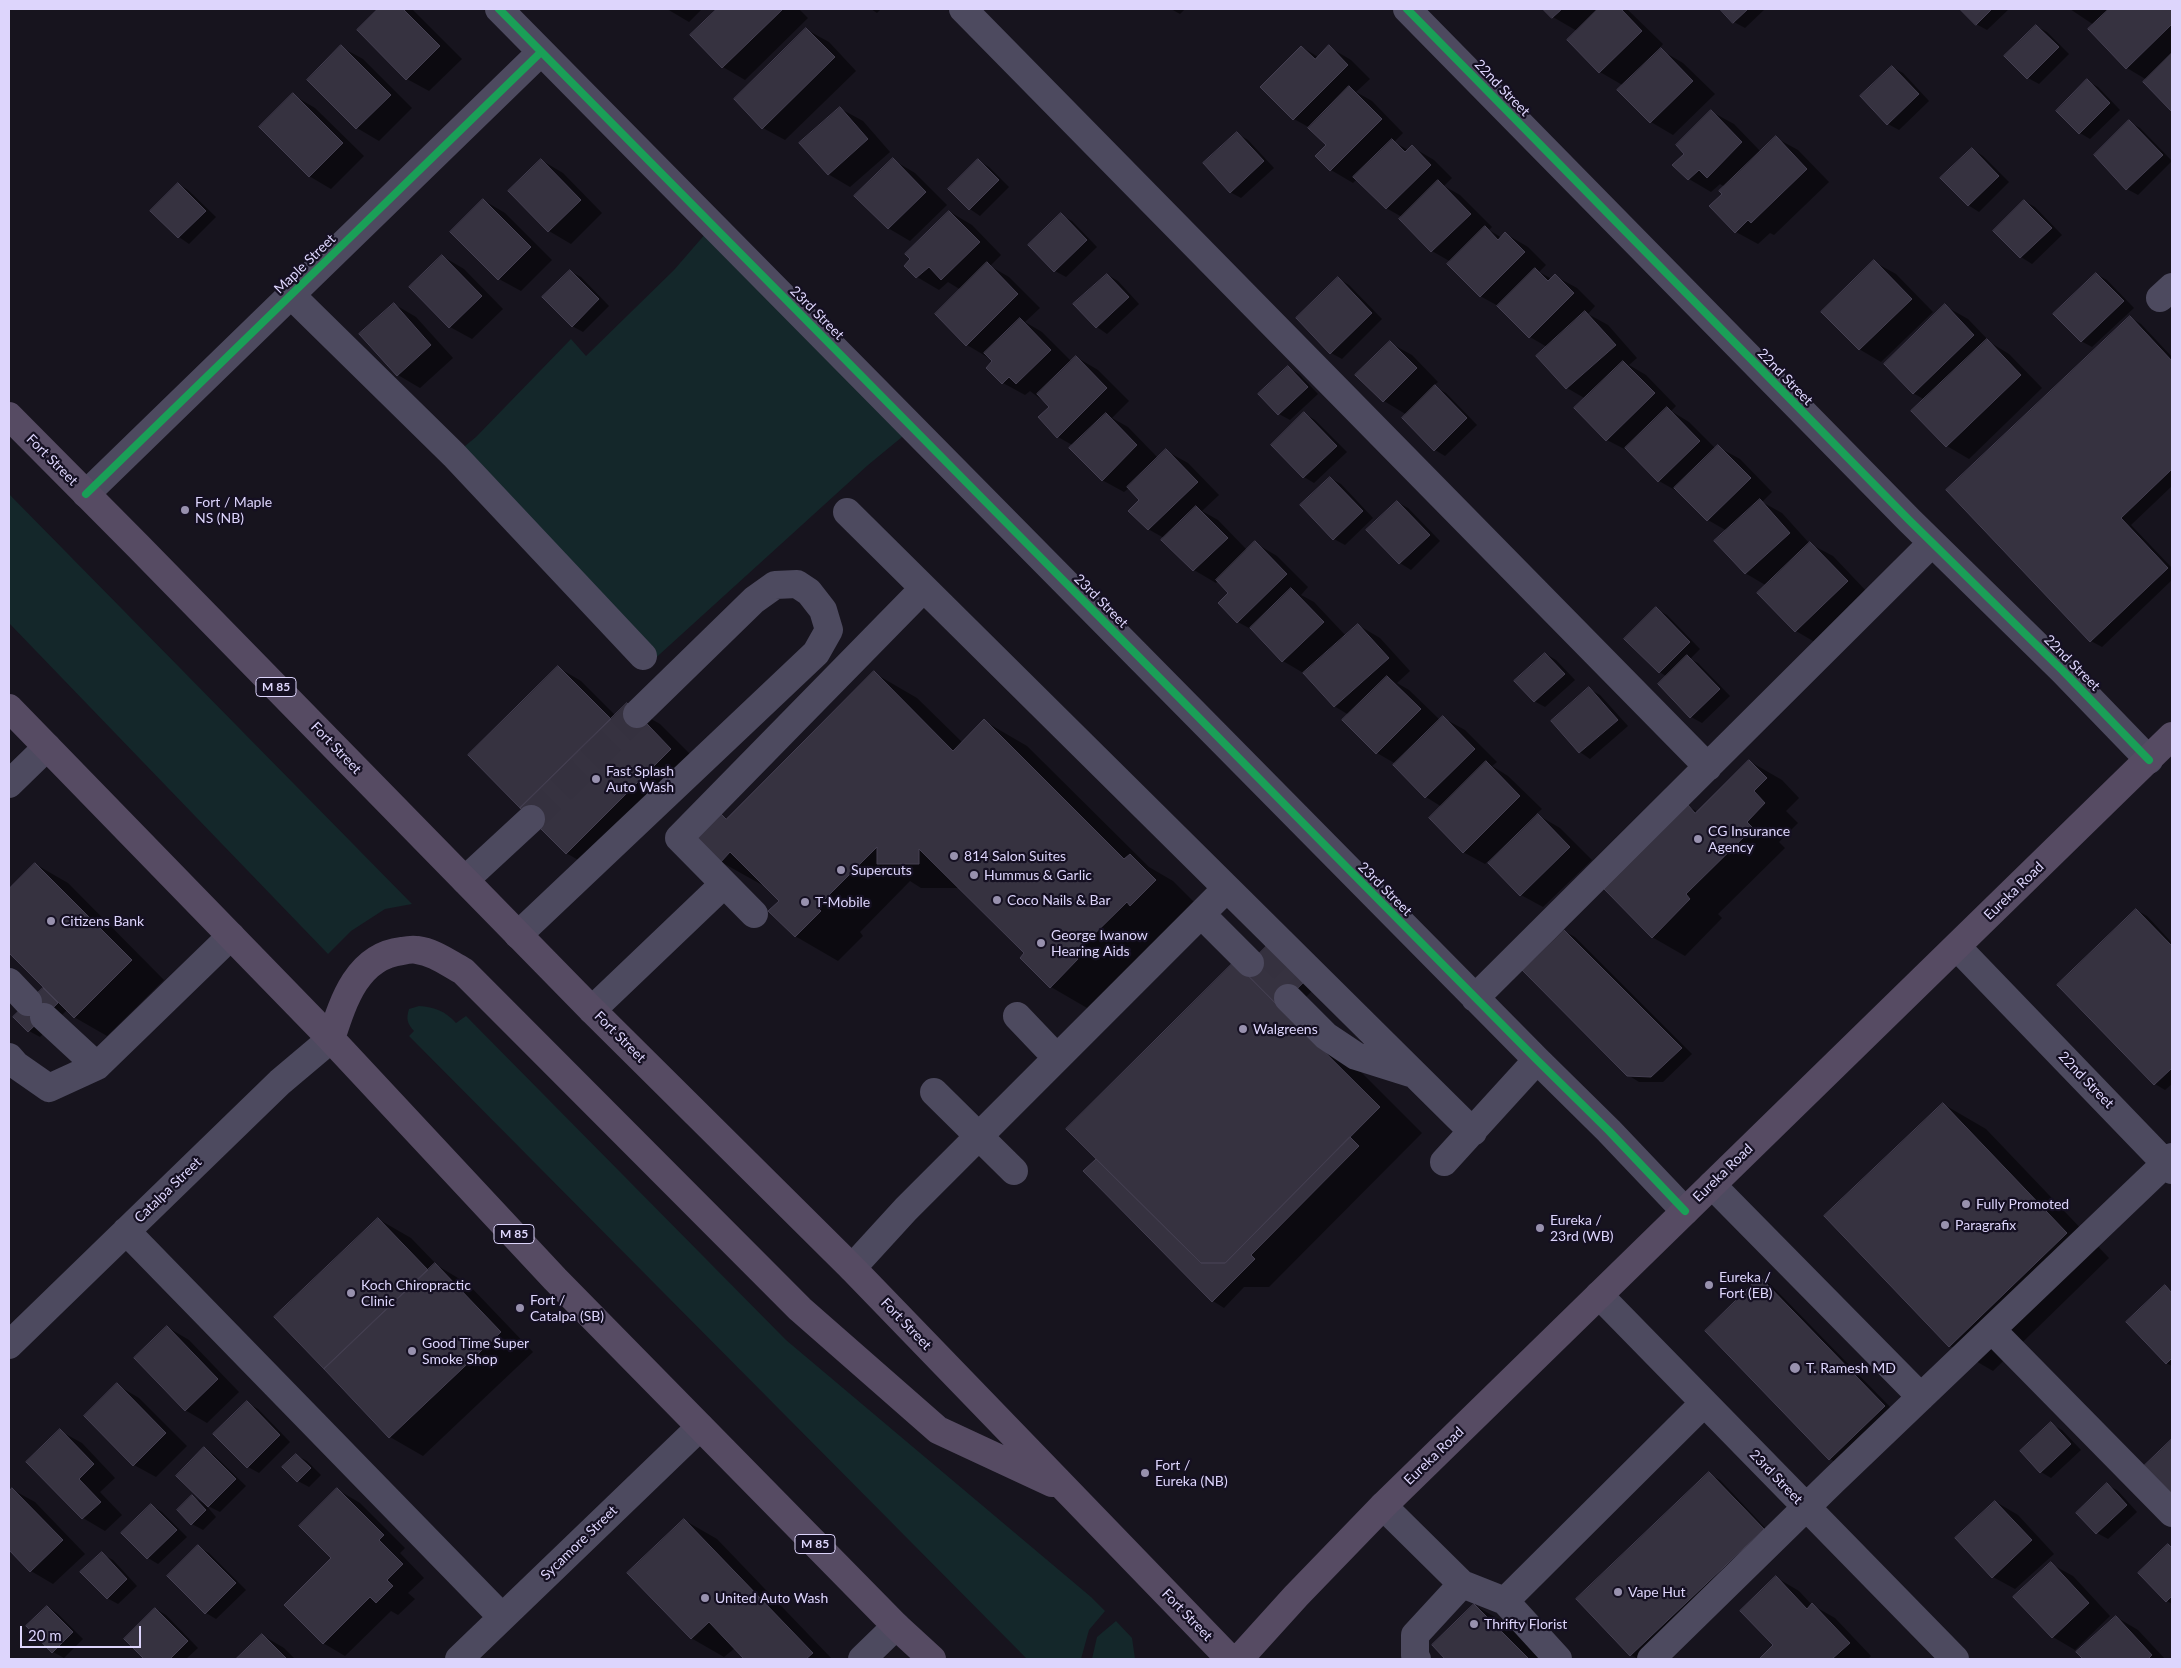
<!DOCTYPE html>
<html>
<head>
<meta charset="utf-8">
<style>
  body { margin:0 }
  #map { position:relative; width:2181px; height:1668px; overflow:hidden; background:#17141e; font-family:Lato,sans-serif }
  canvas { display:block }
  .frame { position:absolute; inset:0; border:10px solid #ddd5fc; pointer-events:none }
  .scale { position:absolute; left:20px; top:1626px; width:121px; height:22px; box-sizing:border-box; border:2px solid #ddd5fc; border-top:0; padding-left:6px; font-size:15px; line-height:18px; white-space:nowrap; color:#ddd5fc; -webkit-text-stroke:4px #151022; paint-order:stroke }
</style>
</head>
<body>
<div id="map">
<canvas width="2181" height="1668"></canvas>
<div class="frame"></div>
<div class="scale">20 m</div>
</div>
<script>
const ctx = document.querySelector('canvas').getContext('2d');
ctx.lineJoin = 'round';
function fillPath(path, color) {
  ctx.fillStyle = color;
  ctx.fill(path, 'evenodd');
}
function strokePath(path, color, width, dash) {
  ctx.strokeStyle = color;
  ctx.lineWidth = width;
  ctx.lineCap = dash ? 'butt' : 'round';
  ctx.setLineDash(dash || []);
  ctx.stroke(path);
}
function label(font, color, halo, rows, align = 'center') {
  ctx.font = font + ' Lato,sans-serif';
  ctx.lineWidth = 4.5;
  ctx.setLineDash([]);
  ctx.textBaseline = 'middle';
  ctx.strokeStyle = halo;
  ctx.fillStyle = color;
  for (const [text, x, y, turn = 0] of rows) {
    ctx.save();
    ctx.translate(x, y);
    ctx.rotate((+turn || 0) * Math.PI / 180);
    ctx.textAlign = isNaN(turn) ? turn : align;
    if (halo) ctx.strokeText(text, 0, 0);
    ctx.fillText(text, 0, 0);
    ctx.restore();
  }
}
const green = new Path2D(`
  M713,225L913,428L868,465L649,664L454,455L476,437L571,339L586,356L674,270Z
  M9,494L412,904L385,909L351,931L328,954L9,623Z
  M419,1006C435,1007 445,1011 456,1023L466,1016L786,1340L1091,1597L1105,1611L1089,1630L1081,1659H1027L409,1036L414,1031C407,1023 406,1019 409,1009Z
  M1116,1621L1132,1638L1135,1659H1092L1097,1637Z`);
const shadow = new Path2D(`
  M380,9L413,10L462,59L429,91L407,79L358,30Z
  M667,9H702L689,22Z
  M719,9H799L808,18L745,80L723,67L691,35Z
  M871,9H881L877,13Z
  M1171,9H1185L1180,14Z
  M1545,9H1627L1663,44L1659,49L1683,63L1715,94L1673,135L1651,122L1624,86L1600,72L1577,31L1553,17Z
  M1721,9H1765L1745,28L1734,22Z
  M1961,9H2009L1987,30L1976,24Z
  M2070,9H2172V110L2145,82L2147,80L2127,68L2094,25Z
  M2036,26L2047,32L2069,54L2039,84L2028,78Z
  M807,30L829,42L856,71L785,140L763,128Z
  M341,47L363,59L412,108L379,141L357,128Z
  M1302,47L1318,57L1329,47L1351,60L1370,79L1356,92L1372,101L1403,133L1394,142L1408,150L1412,147L1434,160L1452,178L1444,186L1460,195L1492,227L1489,230L1502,238L1506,234L1528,247L1546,265L1539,272L1552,279L1555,276L1577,288L1595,306L1588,314L1608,325L1637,358L1629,365L1646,375L1676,406L1671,411L1689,422L1716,449L1718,447L1740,459L1772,492L1762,502L1782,513L1810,544L1833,556L1869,594L1818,644L1796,631L1759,593L1767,586L1745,573L1727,531L1708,520L1682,494L1659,481L1630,452L1607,440L1586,399L1567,388L1537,356L1547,347L1530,337L1500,307L1480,296L1451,262L1432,251L1401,219L1402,217L1386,208L1357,179L1353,183L1331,170L1317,156L1327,145L1312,129L1294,119Z
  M1892,67L1903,73L1929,101L1899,130L1888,124Z
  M2087,81L2098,87L2120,110L2090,139L2080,133Z
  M293,95L315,108L364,156L331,189L309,176Z
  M841,109L863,121L890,152L850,187L828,174Z
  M1712,112L1734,124L1761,152L1776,138L1798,150L1829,182L1774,235L1770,233L1758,244L1736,232L1723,194L1725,187L1720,184L1711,192L1689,179L1674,165L1686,154Z
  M2129,122L2140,128L2172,161L2138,195L2127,189Z
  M1238,134L1248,140L1274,168L1241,198L1230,192Z
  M1972,149L1983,156L2009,182L1979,212L1968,205Z
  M541,160L563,173L602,213L571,244L549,231L510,191Z
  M893,160L915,173L947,205L910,241L888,228Z
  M979,161L989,167L1009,187L980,216L970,209Z
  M178,184L188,190L216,217L189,244L179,237Z
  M483,200L505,213L552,260L521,291L499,279Z
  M2024,201L2035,207L2062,235L2032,264L2021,257L1995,231Z
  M950,212L972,225L1001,255L990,266L1009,277L1040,308L1025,322L1042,332L1071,361L1076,357L1098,370L1129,401L1112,418L1128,427L1158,458L1166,451L1188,463L1219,495L1202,511L1218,520L1247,550L1255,543L1277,556L1308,587L1301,595L1314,602L1346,636L1358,625L1380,638L1410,671L1397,683L1409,690L1440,720L1443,718L1465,730L1497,762L1492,766L1508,776L1542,809L1536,814L1560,828L1592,860L1543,907L1521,895L1488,861L1485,864L1463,852L1442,807L1426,797L1396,764L1377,753L1344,720L1349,715L1334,706L1305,674L1283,661L1256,632L1238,622L1230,593L1218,581L1216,583L1194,570L1163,540L1164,538L1148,529L1141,500L1129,488L1124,492L1102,480L1074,446L1058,437L1051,407L1030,391L1025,395L1003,383L994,361L967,345L961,290L948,282L939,290L917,277L905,266Z
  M1061,215L1072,221L1097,247L1066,277L1055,271Z
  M442,256L464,269L503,309L472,339L450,327Z
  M1874,262L1896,274L1933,312L1881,362L1859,349Z
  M570,271L581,277L609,306L583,332L572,326Z
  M2096,274L2107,280L2134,308L2092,347L2081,341Z
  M1108,275L1118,281L1139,304L1107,334L1097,327Z
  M1339,279L1349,285L1382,319L1342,359L1331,353Z
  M394,304L416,317L453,358L420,388L398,375Z
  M1945,306L1968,319L1991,343L2009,354L2042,388L1969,459L1947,446L1925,400L1913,393Z
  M2130,317L2141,324L2172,357V486L2131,525L2172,568V580L2102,647L2091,641L1948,490Z
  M1390,343L1412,355L1438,382L1433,386L1446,393L1477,425L1445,456L1435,450L1407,415L1384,401L1357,375Z
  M1289,368L1299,374L1318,394L1290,420L1279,414Z
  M1305,414L1315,420L1347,452L1314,483L1304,477Z
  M1330,478L1341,484L1373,518L1345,545L1334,539Z
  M1397,502L1408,508L1440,541L1411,570L1400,563L1368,530Z
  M1656,609L1667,615L1700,649L1690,659L1698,663L1730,696L1702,723L1691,717L1659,684L1667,677L1660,672Z
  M1546,654L1556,660L1575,680L1545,707L1534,701Z
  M559,668L581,681L616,716L627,705L660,724L704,768L599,872L566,853Z
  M874,673L917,698L963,743L984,721L1027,746L1149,867L1173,881L1198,906L1094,1012L1051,987L1026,953L960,888H921L910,881L860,932L863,936L838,961L795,936L781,901L765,885L764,886L721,862V815L728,819Z
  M1589,689L1600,695L1628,726L1590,759L1580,752Z
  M1749,761L1782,780L1799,798L1786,811L1798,823L1779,842L1785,848L1718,914L1722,918L1685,956L1652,937L1688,806L1698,812Z
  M35,864L68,883L164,980L107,1036L74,1017L67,1010L40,1037L29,1031L15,1017L43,990L49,992L9,952V891Z
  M2136,910L2147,916L2172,943V1084L2165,1090L2155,1084Z
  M1564,931L1575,937L1692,1054L1663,1082H1639L1628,1075Z
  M1269,946L1315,988L1296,1007L1422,1133L1269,1287H1244L1224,1308L1213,1301L1085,1171L1096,1160L1101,1163L1245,970Z
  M1943,1104L1986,1129L2109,1258L1993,1371L1950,1346Z
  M378,1219L411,1238L438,1266L468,1284L533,1352L423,1456L390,1437L276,1317Z
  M1761,1279L1771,1285L1895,1412L1841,1465L1830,1459Z
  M2166,1287L2172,1291V1366L2166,1363Z
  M167,1327L189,1340L239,1392L207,1423L185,1410Z
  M117,1385L139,1398L187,1446L156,1477L134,1465Z
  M247,1403L258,1409L290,1442L259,1473L248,1467Z
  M2051,1424L2062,1430L2081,1450L2051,1478L2041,1472Z
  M60,1431L82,1443L115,1478L100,1492L122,1515L105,1531L83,1518L28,1462Z
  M2171,1442L2172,1443V1495L2145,1467Z
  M204,1449L214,1455L246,1486L220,1512L206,1505Z
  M296,1455L307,1461L321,1475L309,1487L298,1481Z
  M1709,1474L1720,1480L1773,1536L1639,1659L1631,1655Z
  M2108,1485L2118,1491L2137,1512L2108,1539L2097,1533Z
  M13,1490L35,1502L85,1554L53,1584L31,1571L9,1548V1493Z
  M338,1490L360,1503L405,1548L400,1553L424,1578L408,1593L415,1599L398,1615L391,1611L345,1656L323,1643L333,1558Z
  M193,1497L205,1504L216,1517L203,1530L192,1524Z
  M1996,1502L2018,1515L2054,1554L2015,1589L1993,1577Z
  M151,1505L162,1512L187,1537L158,1564L148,1558Z
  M684,1520L717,1539L832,1659H746L735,1648L724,1657L691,1638Z
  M2169,1545L2172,1547V1604L2167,1601Z
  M198,1547L209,1553L246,1590L216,1619L206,1613Z
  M102,1554L113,1560L137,1586L118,1604L107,1598Z
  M2051,1564L2073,1576L2110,1616L2075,1650L2053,1637Z
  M1777,1578L1799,1591L1812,1605L1835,1618L1871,1656L1868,1659H1761L1775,1645Z
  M1474,1605L1507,1624L1542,1659H1447L1433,1645Z
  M48,1607L58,1614L83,1639L64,1658L53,1652Z
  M156,1609L166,1615L198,1648L186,1659H146L126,1639Z
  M2116,1617L2138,1630L2165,1659H2084L2078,1653Z
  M262,1635L284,1648L295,1659H238Z`);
const building = new Path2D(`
  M378,9H403L440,46L406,80L357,30Z
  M717,9H783L722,68L690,35Z
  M1543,9H1562L1552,18Z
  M1598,9H1621L1642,31L1599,73L1567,40Z
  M1720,9H1748L1733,23Z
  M1960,9H1992L1976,25Z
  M2109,9H2172V24L2126,69L2088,29Z
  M2036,25L2059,47L2027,79L2004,56Z
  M806,28L835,57L762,129L734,99Z
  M341,45L391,95L356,129L307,80Z
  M1329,45L1348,65L1293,120L1260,87L1301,46L1315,59Z
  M1661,48L1693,81L1650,123L1617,90Z
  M2172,53V112L2143,82Z
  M1892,66L1919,94L1887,125L1860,96Z
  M2087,79L2110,103L2079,134L2056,111Z
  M1349,86L1382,119L1330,171L1315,156L1326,145L1308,128Z
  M293,93L343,143L309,177L259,127Z
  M840,107L868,139L828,175L799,143Z
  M1711,110L1742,142L1707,178L1699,170L1688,180L1672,165L1684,154L1676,145Z
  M2129,120L2163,155L2126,190L2094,155Z
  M1237,132L1264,161L1230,193L1203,163Z
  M1776,136L1807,169L1751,223L1748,220L1735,233L1709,206L1722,194L1719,191Z
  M1392,139L1405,152L1412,145L1431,165L1386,209L1353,177Z
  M1972,148L1999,176L1968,206L1940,178Z
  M893,158L926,192L888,229L854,196Z
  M541,159L581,200L548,232L508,191Z
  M978,159L999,180L969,210L948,189Z
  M1438,180L1471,214L1431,252L1399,219Z
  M178,183L206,211L178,238L150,211Z
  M483,199L531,247L498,280L450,232Z
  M2024,200L2052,228L2020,258L1993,231Z
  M949,211L980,242L941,280L929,267L916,278L904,266L910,259L905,254Z
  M1061,213L1087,240L1054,272L1028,245Z
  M1485,226L1498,240L1505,232L1525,252L1480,297L1447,264Z
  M442,255L482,296L449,328L409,287Z
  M1874,260L1912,299L1859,350L1821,312Z
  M987,262L1018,294L966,346L935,314Z
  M1535,268L1548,281L1555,274L1574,293L1529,338L1497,306Z
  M570,270L599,299L572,327L542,297Z
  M2096,273L2124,301L2081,342L2053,314Z
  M1107,274L1129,297L1096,328L1073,304Z
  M1338,277L1372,313L1330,354L1296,318Z
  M394,303L431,345L397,376L359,334Z
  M1945,304L1974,335L1913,394L1884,364Z
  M1585,311L1616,345L1566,389L1536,356Z
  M2130,316L2172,361V469L2121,518L2168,568L2090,642L1946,490Z
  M1020,318L1051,350L1016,384L1009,377L1002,384L986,368L992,361L984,353Z
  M1987,339L2021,375L1946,447L1911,411Z
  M1390,341L1417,368L1383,402L1355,375Z
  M1076,356L1107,388L1057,438L1038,417L1049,407L1037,394Z
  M1623,361L1655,393L1606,441L1574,408Z
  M1288,366L1308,387L1278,415L1258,394Z
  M1435,385L1467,418L1434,451L1402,418Z
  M1667,407L1700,441L1658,482L1625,448Z
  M1304,412L1337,446L1303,478L1271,445Z
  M1106,413L1137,445L1102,481L1069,448Z
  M1718,445L1751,478L1707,521L1674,488Z
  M1166,449L1198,482L1148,530L1128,511L1139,500L1127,487Z
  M1330,477L1363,511L1333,540L1300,505Z
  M1760,499L1790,533L1745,574L1714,541Z
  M1397,501L1430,535L1399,564L1366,530Z
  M1196,506L1228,538L1193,571L1161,540Z
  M1255,541L1287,574L1237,623L1218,603L1228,593L1216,580Z
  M1810,542L1848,581L1795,632L1757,593Z
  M1291,588L1324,622L1282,662L1250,628Z
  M1656,607L1690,642L1659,673L1624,639Z
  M1358,624L1389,658L1334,707L1303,673Z
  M1545,653L1565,674L1534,702L1514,681Z
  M1687,655L1720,689L1690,718L1658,684Z
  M558,666L611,719L520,808L468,755Z
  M874,671L953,751L984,719L1124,859L1130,854L1156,880L1130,906L1127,902L1074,954L1078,959L1050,988L1020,958L1024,953L919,849V864H877V847L817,907L821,911L795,937L768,911L779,901L730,852L720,863L696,839L721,814L726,819Z
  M1387,676L1421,709L1376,754L1342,720Z
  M1589,687L1618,720L1579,753L1551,721Z
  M627,703L671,749L566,854L520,808Z
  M1443,716L1475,749L1425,798L1393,765Z
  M1749,760L1767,778L1754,791L1765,803L1747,822L1753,828L1686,894L1690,899L1652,938L1604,889L1688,805L1695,813Z
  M1486,761L1520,796L1463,853L1429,818Z
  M1538,814L1570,847L1520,896L1488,863Z
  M35,863L132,960L74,1018L9,953V889Z
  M2136,909L2172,946V1068L2154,1085L2057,985Z
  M1564,930L1682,1048L1651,1077L1627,1076L1522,970Z
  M1268,945L1305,981L1279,1007L1243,970Z
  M1234,962L1380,1107L1225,1263H1201L1066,1129Z
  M43,988L58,1003L28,1032L13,1017Z
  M1943,1103L2067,1233L1949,1347L1824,1216Z
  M1350,1137L1359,1146L1251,1255L1255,1259L1212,1302L1083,1171L1096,1159L1201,1263H1225Z
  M378,1218L428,1270L324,1369L274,1317Z
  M435,1263L501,1332L389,1438L324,1369Z
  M1760,1277L1885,1406L1829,1460L1705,1331Z
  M2165,1285L2172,1293V1358L2166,1364L2126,1322Z
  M167,1326L218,1379L185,1411L134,1358Z
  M117,1383L166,1433L133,1466L84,1416Z
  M247,1401L280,1435L247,1468L213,1434Z
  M2051,1422L2071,1444L2040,1473L2020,1451Z
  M60,1429L94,1464L79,1479L101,1502L82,1519L26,1462Z
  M2171,1440L2172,1442V1495L2143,1467Z
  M204,1447L236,1479L208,1507L176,1476Z
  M296,1454L311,1468L297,1482L282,1467Z
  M1709,1472L1764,1529L1630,1656L1576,1599Z
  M2107,1483L2127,1505L2096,1534L2076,1513Z
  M12,1488L63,1540L30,1572L9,1550V1492Z
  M337,1488L384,1535L379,1540L403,1564L387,1580L393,1586L376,1603L370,1597L323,1644L284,1605L331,1558L299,1526Z
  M192,1495L206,1510L191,1525L177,1510Z
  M1995,1501L2032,1540L1992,1578L1955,1538Z
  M151,1504L177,1530L147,1559L121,1533Z
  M684,1519L813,1653L806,1659H744L709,1622L691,1639L627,1573Z
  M2168,1544L2172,1548V1596L2166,1602L2138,1573Z
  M198,1545L236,1583L205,1614L167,1576Z
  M102,1552L127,1579L107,1599L80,1572Z
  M2051,1562L2089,1603L2052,1638L2013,1597Z
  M1776,1576L1807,1609L1812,1603L1850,1643L1832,1659H1759L1773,1645L1740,1611Z
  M1474,1604L1529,1659H1445L1432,1645Z
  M47,1606L73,1632L52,1653L26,1626Z
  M155,1608L188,1641L170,1659H144L124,1639Z
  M2116,1616L2152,1655L2148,1659H2083L2076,1652Z
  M262,1634L287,1659H236Z`);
const minorTunnel = new Path2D(`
  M531,819L637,714
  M1264,949L1301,985`);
const minor = new Path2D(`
  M499,9L1537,1060L1609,1131L1685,1211
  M963,9L1708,767
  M1407,9L1909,520L2063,671L2149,760
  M291,295L454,455L643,656
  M2160,298L2172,287
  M86,494L541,52
  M847,512L1473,1132
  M9,784L47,747
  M465,880L531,819
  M754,914L679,838L923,589
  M1201,914L1250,963
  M518,935L816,653L829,630L823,610L809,592L797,584L775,585L754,600L637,714
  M1957,947L2172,1170
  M9,982L28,1002
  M1288,998L1326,1036L1356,1056L1410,1073
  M1475,998L1932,543
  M592,1010L724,884
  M1017,1016L1057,1058
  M44,1017L97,1066
  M9,1057L16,1065L49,1088L97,1066L231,936
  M934,1092L1014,1171
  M1444,1162L1537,1060
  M1712,1185L1921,1397
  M126,1231L502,1617
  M852,1268L906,1209L1226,889
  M1599,1295L1955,1659
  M1992,1330L2172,1513
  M9,1345L280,1082L331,1039
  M1383,1506L1462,1584L1505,1601
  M459,1659L700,1427
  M862,1659L896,1626
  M1417,1659L1415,1656V1635L1462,1584
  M1558,1659L1505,1601L1704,1403
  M1651,1659L1833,1481L2172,1157`);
const major = new Path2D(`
  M9,416L138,546L592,1010L852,1268L1230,1659
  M9,708L331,1039L555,1279L896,1626L932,1659
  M331,1039C343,1002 357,956 402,951C407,950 412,949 417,950C434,952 448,963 463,971L800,1309L938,1430L1052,1483
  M1239,1659L1296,1596L1383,1506L2172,736`);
const cycleway = new Path2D(`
  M499,9L1537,1060L1609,1131L1685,1211
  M1407,9L1909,520L2063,671L2149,760
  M86,494L541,52`);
const markers = [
  [185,510,5,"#9891ae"],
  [596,779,5,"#9891ae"],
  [1698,839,5,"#9891ae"],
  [954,856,5,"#9891ae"],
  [841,870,5,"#9891ae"],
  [974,875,5,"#9891ae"],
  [997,900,5,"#9891ae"],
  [805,902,5,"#9891ae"],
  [51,921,5,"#9891ae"],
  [1041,943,5,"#9891ae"],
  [1243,1029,5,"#9891ae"],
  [1966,1204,5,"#9891ae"],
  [1945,1225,5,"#9891ae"],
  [1540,1228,5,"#9891ae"],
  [1709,1285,5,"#9891ae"],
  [351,1293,5,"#9891ae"],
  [520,1308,5,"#9891ae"],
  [412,1351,5,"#9891ae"],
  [1795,1368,6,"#9891ae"],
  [1145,1473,5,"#9891ae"],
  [1618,1592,5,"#9891ae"],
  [705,1598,5,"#9891ae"],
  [1474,1624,5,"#9891ae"]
];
const shields = [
  [276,687,40],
  [514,1234,40],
  [815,1544,40]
];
const shieldNames = [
  ["M 85",276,687],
  ["M 85",514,1234],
  ["M 85",815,1544]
];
const streetNames = [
  ["22nd Street",1502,88,46],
  ["Maple Street",305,264,-44],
  ["23rd Street",817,313,45],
  ["22nd Street",1785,377,46],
  ["Fort Street",52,460,45],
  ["23rd Street",1101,601,45],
  ["22nd Street",2072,663,45],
  ["Fort Street",336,748,46],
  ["23rd Street",1385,889,45],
  ["Eureka Road",2014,891,-44],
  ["Fort Street",620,1037,45],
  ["22nd Street",2086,1080,46],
  ["Eureka Road",1723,1173,-44],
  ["Catalpa Street",168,1190,-44],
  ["Fort Street",906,1324,46],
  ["Eureka Road",1434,1456,-44],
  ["23rd Street",1776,1477,46],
  ["Sycamore Street",579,1543,-44],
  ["Fort Street",1187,1615,46]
];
const poiNames = [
  ["Fort / Maple",195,502],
  ["NS (NB)",195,518],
  ["Fast Splash",606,771],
  ["Auto Wash",606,787],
  ["CG Insurance",1708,831],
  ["Agency",1708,847],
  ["814 Salon Suites",964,856],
  ["Supercuts",851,870],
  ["Hummus & Garlic",984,875],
  ["Coco Nails & Bar",1007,900],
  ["T-Mobile",815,902],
  ["Citizens Bank",61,921],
  ["George Iwanow",1051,935],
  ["Hearing Aids",1051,951],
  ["Walgreens",1253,1029],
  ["Fully Promoted",1976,1204],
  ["Eureka /",1550,1220],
  ["23rd (WB)",1550,1236],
  ["Paragrafix",1955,1225],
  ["Eureka /",1719,1277],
  ["Fort (EB)",1719,1293],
  ["Koch Chiropractic",361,1285],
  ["Clinic",361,1301],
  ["Fort /",530,1300],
  ["Catalpa (SB)",530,1316],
  ["Good Time Super",422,1343],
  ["Smoke Shop",422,1359],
  ["T. Ramesh MD",1806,1368],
  ["Fort /",1155,1465],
  ["Eureka (NB)",1155,1481],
  ["Vape Hut",1628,1592],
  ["United Auto Wash",715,1598],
  ["Thrifty Florist",1484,1624]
];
fillPath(green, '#14272a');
fillPath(shadow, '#0007');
fillPath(building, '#363240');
strokePath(building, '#443f51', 1);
strokePath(minorTunnel, '#35313f', 28, [28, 14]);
strokePath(minor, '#4d4a5f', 28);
strokePath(major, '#564b63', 28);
strokePath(cycleway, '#1a9f57', 8);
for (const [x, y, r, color] of markers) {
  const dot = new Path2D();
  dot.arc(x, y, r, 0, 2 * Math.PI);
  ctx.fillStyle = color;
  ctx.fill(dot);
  strokePath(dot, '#151022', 2);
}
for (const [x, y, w] of shields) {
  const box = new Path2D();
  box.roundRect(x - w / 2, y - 9.5, w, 19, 4);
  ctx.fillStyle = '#151022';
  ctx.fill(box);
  strokePath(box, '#ddd5fc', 1);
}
label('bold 12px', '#ddd5fc', null, shieldNames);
label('14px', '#ddd5fc', '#151022', streetNames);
label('14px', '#ddd5fc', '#151022', poiNames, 'left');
</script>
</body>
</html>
